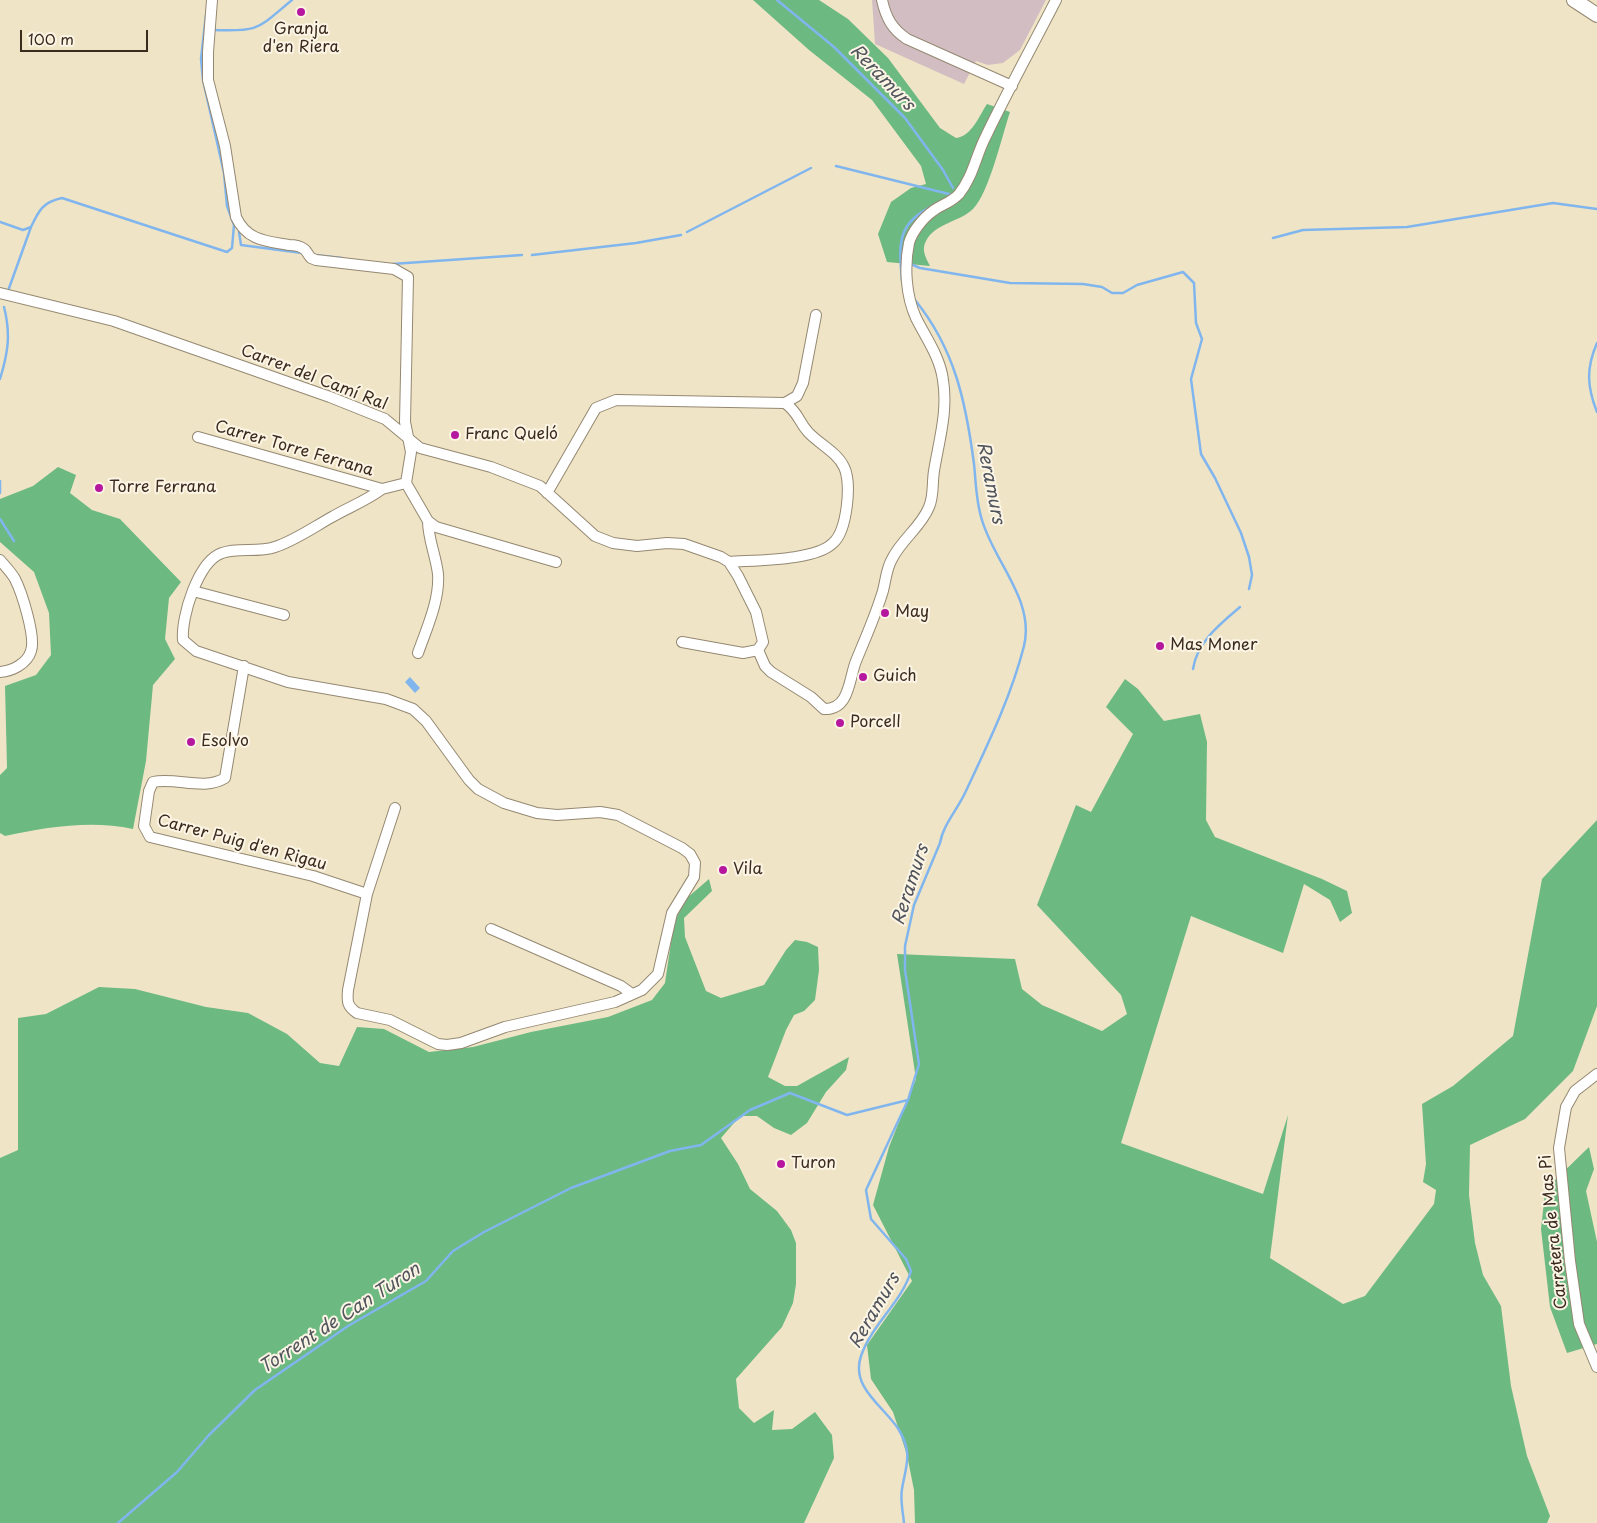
<!DOCTYPE html>
<html>
<head>
<meta charset="utf-8">
<style>
  body { margin:0 }
  #map { position:relative; width:1597px; height:1523px; overflow:hidden; background:#efe5c6; font-family:"Playpen Sans",sans-serif }
  canvas { display:block }
  .scale { position:absolute; left:20px; top:30px; width:128px; height:22px; box-sizing:border-box; border:2px solid #3b2a1e; border-top:0; padding-left:6px; font-size:15px; line-height:18px; white-space:nowrap; color:#3b2a1e; -webkit-text-stroke:4px #fcf5e5; paint-order:stroke }
</style>
</head>
<body>
<div id="map">
<canvas width="1597" height="1523"></canvas>
<div class="scale">100 m</div>
</div>
<script>
const ctx = document.querySelector('canvas').getContext('2d');
ctx.lineJoin = 'round';
function fillPath(path, color) {
  ctx.fillStyle = color;
  ctx.fill(path, 'evenodd');
}
function strokePath(path, color, width, dash) {
  ctx.strokeStyle = color;
  ctx.lineWidth = width;
  ctx.lineCap = dash ? 'butt' : 'round';
  ctx.setLineDash(dash || []);
  ctx.stroke(path);
}
function label(font, color, halo, rows, align = 'center') {
  ctx.font = font + ' "Playpen Sans",sans-serif';
  ctx.lineWidth = 4;
  ctx.setLineDash([]);
  ctx.textBaseline = 'middle';
  ctx.strokeStyle = halo;
  ctx.fillStyle = color;
  for (const [text, x, y, turn = 0] of rows) {
    ctx.save();
    ctx.translate(x, y);
    ctx.rotate((+turn || 0) * Math.PI / 180);
    ctx.textAlign = isNaN(turn) ? turn : align;
    if (halo) ctx.strokeText(text, 0, 0);
    ctx.fillText(text, 0, 0);
    ctx.restore();
  }
}
const industrial = new Path2D(`
  M872,0H1046L1020,50L1003,63L988,65L976,61L964,84L875,44Z`);
const forest = new Path2D(`
  M753,0H819L848,19L888,58L940,128L956,138C972,136 979,116 987,104L1010,112C1002,136 989,193 973,209C960,222 935,223 926,241C921,250 926,258 930,266L887,262L878,234L891,202L911,188L926,184L921,166L872,100L809,50Z
  M58,467L76,475L70,493L92,510L120,519L181,582L169,598L165,639L175,659L153,685L146,761L133,829C91,820 47,827 5,836L0,833V775L7,768L5,686L36,675L51,655L49,613L34,572L0,542V499L33,486Z
  M1125,679L1138,689L1164,721L1200,714L1207,742L1206,820L1215,837L1322,879L1347,891L1352,913L1340,922L1330,900L1304,884L1283,953L1191,916L1121,1143L1263,1194L1288,1115L1270,1258L1343,1304L1365,1296L1434,1204L1436,1190L1423,1182L1426,1164L1422,1104L1453,1086L1513,1036L1542,879L1597,820V1006L1573,1071L1525,1119L1470,1145L1469,1195L1475,1243L1483,1275L1501,1306L1511,1386L1527,1456L1550,1516L1547,1523H915L914,1490L907,1455L893,1412L871,1379L867,1345L912,1281L873,1205L889,1147L916,1079L897,954L1015,959L1022,989L1042,1005L1102,1031L1127,1014L1121,995L1037,905L1076,805L1091,812L1133,734L1106,707Z
  M709,879L712,891L684,918L685,937L706,991L721,998L764,985L786,950L795,940L807,942L818,947L819,970L815,1000L804,1011L794,1015L786,1030L768,1077L785,1086H797L849,1057L846,1070L826,1092L807,1123L791,1135L774,1128L757,1116H740L721,1138L738,1164L750,1189L777,1211L791,1230L796,1243V1284L793,1303L782,1327L736,1379L739,1408L754,1423L774,1410L772,1430L792,1429L815,1412L832,1435L834,1458L804,1523H0V1158L18,1150V1018L46,1014L99,987L135,989L206,1007L248,1013L287,1034L320,1063L339,1066L357,1027L384,1029L429,1052L473,1047L531,1032L608,1017L652,1000L665,983L674,922L687,898Z
  M1589,1147L1594,1169L1586,1191L1597,1242V1344L1567,1353L1550,1307L1541,1229L1546,1183L1554,1181Z`);
const water = new Path2D(`
  M410,677L420,688L415,693L405,682Z`);
const stream = new Path2D(`
  M777,0L834,47L905,118L943,170L953,188
  M213,30C260,32 257,29 292,0
  M836,166L953,195
  M0,222L23,230L31,227C39,210 43,202 62,198L227,252L232,248L234,225L227,206L224,173L203,80L201,59L206,15
  M239,232L241,245L302,253
  M687,232L811,168
  M1273,238L1303,230L1407,227L1553,203L1597,209
  M315,255L342,258
  M532,255L636,243L681,235
  M908,263L920,268L1010,283L1083,284L1102,287L1112,293H1123L1137,285L1183,272L1194,283L1196,323L1202,339L1191,379L1201,454L1215,478L1241,533L1249,557L1252,575L1249,589
  M392,264L522,255
  M902,281C899,245 896,223 933,206
  M8,291L31,227
  M1597,343C1586,368 1587,387 1597,412
  M0,379C8,353 11,334 4,307
  M0,481V493
  M0,519L14,541
  M1193,669C1197,642 1220,624 1240,607
  M118,1523L177,1472L209,1435L255,1390L348,1326L426,1281L453,1251L484,1232L571,1188L670,1151L701,1145L750,1110L790,1093L847,1115L908,1100
  M904,1523C903,1512 900,1500 902,1489C906,1465 913,1454 899,1430C885,1407 850,1388 861,1356C872,1324 902,1302 911,1271L906,1259L871,1219L866,1190L908,1100L919,1064L905,970V946L914,905L940,843C943,825 957,810 965,793C987,746 1011,697 1024,646C1035,600 994,562 982,520C976,502 976,483 974,464C966,403 955,349 915,300`);
const street = new Path2D(`
  M882,0C886,18 892,29 907,39L1012,86
  M0,293L114,321L330,397L385,419L420,448L491,467L540,486L595,536L613,543L637,546L667,543L684,544L721,557L729,562L738,576L756,612L763,642L758,650L765,666L771,672L811,697L824,709C850,710 849,678 856,661C865,639 874,619 881,597C886,584 885,571 892,559C902,539 921,527 929,507C934,496 932,483 934,471C939,440 948,412 943,380C940,357 926,338 916,318C906,296 904,267 909,243C912,232 923,218 933,211C942,204 951,203 959,194C973,177 976,155 986,136C1008,90 1033,45 1056,0
  M785,403L797,396L803,383L816,315
  M198,437L382,489L406,483L411,452L405,422L408,277L394,269L316,260L311,258C308,255 307,251 304,249C300,246 294,245 289,245C267,241 247,241 236,217L225,146L208,80V52L212,0
  M406,483L428,521L436,527L556,562
  M547,493L596,408L616,400L785,403C799,413 798,421 808,432C819,444 837,452 844,467C852,483 847,531 833,543C815,561 755,560 729,562
  M0,560C5,566 11,572 15,579C22,593 36,637 31,651C27,664 12,671 0,672
  M193,591L284,615
  M682,642L743,653L758,650
  M418,653C426,630 440,600 438,574C436,556 428,539 428,521
  M244,666L225,778C204,791 176,777 153,782L149,791L144,826L150,837L313,876L367,894L348,990C347,1002 347,1006 357,1013L390,1020L438,1044L447,1045L461,1043L505,1027L615,1002L642,990L658,974L672,913L694,877L695,863L690,854L682,848L618,815L600,812L557,815L537,813L504,803L478,789L469,780L426,721L413,709L386,699L288,682L196,651L183,640C181,617 198,561 222,553C238,547 258,553 275,547C294,541 314,527 332,517C349,507 366,501 382,489
  M367,894L395,808
  M491,929L621,986L632,994
  M1597,1074L1575,1091L1566,1107L1559,1148L1570,1261L1579,1324L1597,1367`);
const secondary = new Path2D(`
  M1574,0L1597,15`);
const markers = [
  [301,12,5,"#b5179e"],
  [455,435,5,"#b5179e"],
  [99,488,5,"#b5179e"],
  [885,613,5,"#b5179e"],
  [1160,646,5,"#b5179e"],
  [863,677,5,"#b5179e"],
  [840,723,5,"#b5179e"],
  [191,742,5,"#b5179e"],
  [723,870,5,"#b5179e"],
  [781,1164,5,"#b5179e"]
];
const poiNames = [
  ["Granja",301,30,"center"],
  ["d'en Riera",301,48,"center"],
  ["Franc Queló",465,435],
  ["Torre Ferrana",109,488],
  ["May",895,613],
  ["Mas Moner",1170,646],
  ["Guich",873,677],
  ["Porcell",850,723],
  ["Esolvo",201,742],
  ["Vila",733,870],
  ["Turon",791,1164]
];
const streetNames = [
  ["Carrer del Camí Ral",314,378,21],
  ["Carrer Torre Ferrana",294,449,16],
  ["Carrer Puig d'en Rigau",242,843,15],
  ["Carretera de Mas Pi",1554,1232,-96]
];
const waterNames = [
  ["Reramurs",882,78,46],
  ["Reramurs",990,483,79],
  ["Reramurs",911,885,-72],
  ["Reramurs",875,1311,-60],
  ["Torrent de Can Turon",340,1319,-33]
];
fillPath(industrial, '#d2bec2');
fillPath(forest, '#6db982');
fillPath(water, '#80b5ee');
strokePath(stream, '#80b5ee', 2.5);
strokePath(street, '#958872', 12);
strokePath(secondary, '#958872', 16);
strokePath(street, '#fff', 10);
strokePath(secondary, '#fff', 14);
for (const [x, y, r, color] of markers) {
  const dot = new Path2D();
  dot.arc(x, y, r, 0, 2 * Math.PI);
  ctx.fillStyle = color;
  ctx.fill(dot);
  strokePath(dot, '#fcf5e5', 2);
}
label('16px', '#3b2a1e', '#fcf5e5', poiNames, 'left');
label('16px', '#3b2a1e', '#fcf5e5', streetNames);
label('italic 18px', '#50545c', '#fcf5e5', waterNames);
</script>
</body>
</html>
